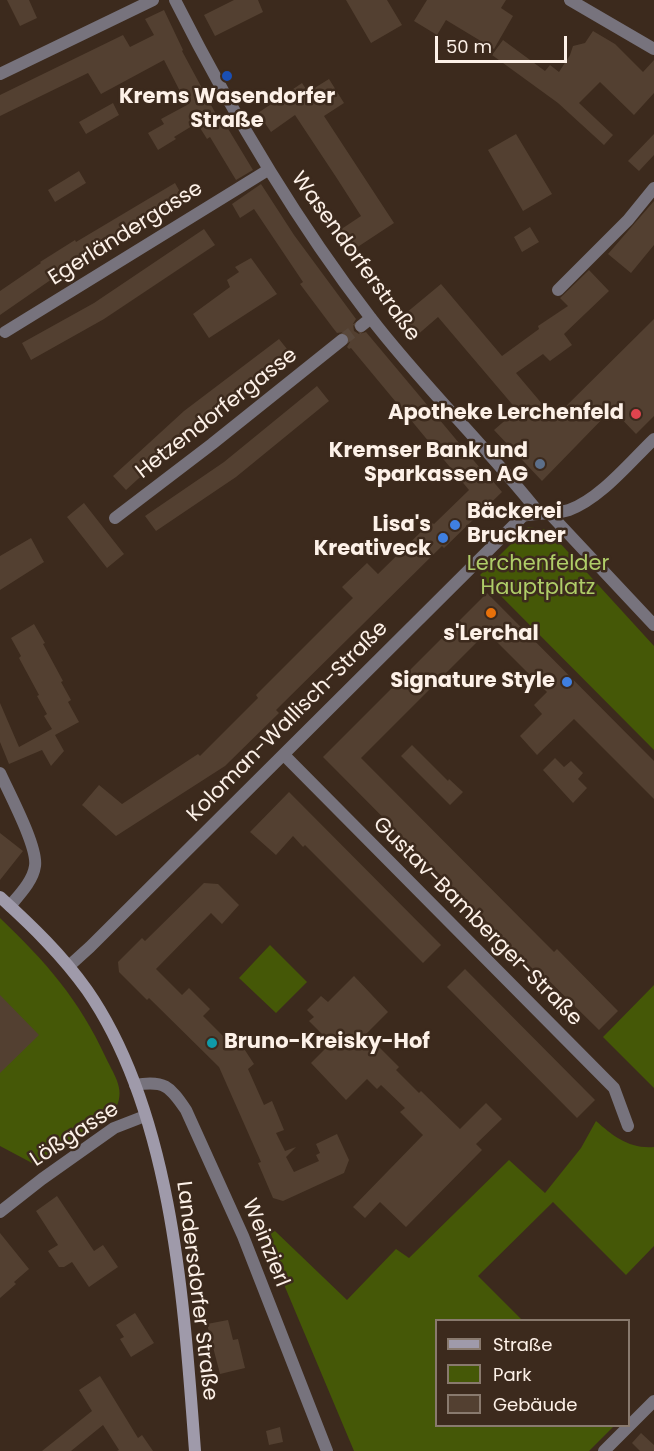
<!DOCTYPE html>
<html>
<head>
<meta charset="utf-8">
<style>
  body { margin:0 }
  #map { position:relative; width:654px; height:1451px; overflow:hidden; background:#3c2a1d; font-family:Poppins,sans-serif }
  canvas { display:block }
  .legend { position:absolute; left:435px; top:1319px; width:195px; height:108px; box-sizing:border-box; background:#3c2a1d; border:2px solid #897a6e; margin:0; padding:8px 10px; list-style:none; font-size:18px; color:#fdf1e8 }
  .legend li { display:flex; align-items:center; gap:12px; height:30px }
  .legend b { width:30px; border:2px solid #897a6e }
  .scale { position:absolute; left:435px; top:36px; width:132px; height:27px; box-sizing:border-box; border:3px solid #fdf1e8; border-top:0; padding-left:8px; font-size:18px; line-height:21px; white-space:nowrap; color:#fdf1e8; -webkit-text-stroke:4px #3c2a1d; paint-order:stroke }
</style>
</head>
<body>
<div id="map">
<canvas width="654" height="1451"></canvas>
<ul class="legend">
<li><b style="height:8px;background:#9f9aaa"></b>Straße</li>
<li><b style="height:16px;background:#455807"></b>Park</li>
<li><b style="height:16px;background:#534031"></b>Gebäude</li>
</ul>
<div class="scale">50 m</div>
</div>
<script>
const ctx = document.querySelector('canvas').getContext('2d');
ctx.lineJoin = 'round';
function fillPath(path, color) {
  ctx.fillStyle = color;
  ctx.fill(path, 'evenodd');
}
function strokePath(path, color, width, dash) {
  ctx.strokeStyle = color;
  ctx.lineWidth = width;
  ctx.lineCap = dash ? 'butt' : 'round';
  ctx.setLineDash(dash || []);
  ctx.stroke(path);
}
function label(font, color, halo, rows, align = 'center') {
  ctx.font = font + ' Poppins,sans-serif';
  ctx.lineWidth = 5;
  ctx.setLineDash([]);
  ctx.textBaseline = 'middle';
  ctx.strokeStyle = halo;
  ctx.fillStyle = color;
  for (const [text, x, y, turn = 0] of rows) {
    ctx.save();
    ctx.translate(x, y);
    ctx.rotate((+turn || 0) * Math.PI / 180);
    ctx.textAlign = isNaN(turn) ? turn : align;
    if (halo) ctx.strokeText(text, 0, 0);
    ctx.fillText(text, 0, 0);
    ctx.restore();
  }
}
const green = new Path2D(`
  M528,527L548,530L654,646V750L480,575Z
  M0,918C46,962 79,999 106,1058C115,1077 126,1090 115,1110L42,1162L32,1163L0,1146Z
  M270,945L307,982L276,1013L239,978Z
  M654,985V1088L603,1037Z
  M596,1121C613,1136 629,1149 654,1147V1246L626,1275L553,1202L478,1276L522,1320H436V1426H614L589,1451H354L264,1237L275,1231L347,1300L396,1249L409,1258L509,1160L545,1193L581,1148Z`);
const building = new Path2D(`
  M7,0H29L37,18L20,26Z
  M234,0H258L263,12L215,36L204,15Z
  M346,0H387L402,25L371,43Z
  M427,0H506L501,8L513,16L494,49L446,20L437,35L414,21Z
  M164,10L183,50L182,51L224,129L227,127L253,170L236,180L210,137L207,139L197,123L174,137L176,139L158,150L148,133L164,124L161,119L187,105L164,60L101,94L88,73L0,116V95L123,35L130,47L154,35L145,19Z
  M593,31L615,44L643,72L654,60V93L634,115L600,82L579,103L613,135L604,145L558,103L492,55L503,40L545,71L550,65L559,72L570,55L573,46L585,43Z
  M329,79L344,103L324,116L394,223L350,252L337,232L361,216L338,180L295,115L271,132L258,113L302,83L308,92Z
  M113,103L119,115L86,134L79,122Z
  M516,134L552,194L523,211L488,150Z
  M654,134V155L639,171L628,161Z
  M79,171L86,183L55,202L48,190Z
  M175,183L184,199L86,257L84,254L50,276L52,279L0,315V291L41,263L40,262L75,240L76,242Z
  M261,184L294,235L356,319L353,324L354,331L359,334L366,332L485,474L486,473L502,492L444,548L442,546L276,710L279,713L225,766L116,836L82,805L99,785L122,804L198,754L200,756L258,698L256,695L353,598L342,587L367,563L378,574L431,522L434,524L469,490L351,348L349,349L347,347L350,342L349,335L344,332L337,333L333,328L300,284L303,282L254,209L240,218L232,204Z
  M654,201V245L631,273L608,254Z
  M530,227L539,242L522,252L514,237Z
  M204,229L215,245L104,319L31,360L22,343L94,303Z
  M251,258L277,294L209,338L193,314L230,287L227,280L239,272L235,267Z
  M589,270L609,291L564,334L572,345L550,361L543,354L516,373L554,418L654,319V416L636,434L612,409L542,481L494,430L517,410L438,317L415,337L400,318L441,284L502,356L539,329L538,326L568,306L560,298Z
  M279,339L291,354L196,426L126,490L113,476L184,411Z
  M317,386L329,401L236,477L156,531L145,516L224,462Z
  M84,503L124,554L107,568L67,517Z
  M31,538L44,562L0,590V556Z
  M487,593L654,761V799L574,719L537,755L520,736L542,714L534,705L547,692L487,632L361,758L554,952L557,949L618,1011L599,1030L537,969L535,971L499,936L500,935L323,757Z
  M34,624L45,643L43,644L63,681L61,682L71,700L68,702L79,722L55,735L64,751L51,766L42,750L9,764L0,742V703L19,747L52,729L44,716L47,714L37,696L39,695L19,658L21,656L11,638Z
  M412,745L448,781L449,779L463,792L450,805L401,756Z
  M555,758L564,767L571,761L583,773L578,779L587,788L573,803L543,770Z
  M289,792L441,945L423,963L305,845L303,847L293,836L276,855L250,832Z
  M0,833L23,851L0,880Z
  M204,883L218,884L239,905L222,924L211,913L156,969L182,995L189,988L210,1009L203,1016L232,1045L239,1041L254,1064L248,1069L264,1105L272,1101L284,1130L276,1133L285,1151L296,1147L286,1157L294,1172L319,1161L316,1155L320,1153L316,1144L337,1134L349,1160L344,1173L283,1201L273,1198L258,1163L261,1162L219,1067L149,998L147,1000L119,972L118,962L142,938L145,941Z
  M465,969L595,1100L577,1118L447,987Z
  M354,976L388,1012L366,1034L399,1067L396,1070L419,1093L421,1091L460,1129L486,1103L502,1119L476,1144L482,1150L406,1227L380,1202L365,1218L353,1207L423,1135L400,1112L405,1108L381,1085L377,1089L367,1079L346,1100L311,1063L331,1043L309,1021L314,1017L307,1010L321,996L328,1002Z
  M0,995L39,1035L0,1073Z
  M57,1196L94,1251L103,1245L118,1267L89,1287L72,1262L64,1267H59L48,1251L58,1245L36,1211Z
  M0,1233L29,1269L14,1282L16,1284L0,1298Z
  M135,1313L154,1343L131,1357L120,1339L124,1337L116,1325Z
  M228,1320L233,1340L238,1339L245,1368L220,1374L207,1324Z
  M100,1376L138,1438L142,1435L153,1451H117L119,1450L103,1425L71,1451H42L92,1411L79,1390Z
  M280,1427L283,1442L269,1445L266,1431Z
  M641,1433L654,1445V1451H640L632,1443Z`);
const streetTunnel = new Path2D(`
  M342,340L361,326`);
const street = new Path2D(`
  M175,0C231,111 294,218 370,317C422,385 485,445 539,513
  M570,0L654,49
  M0,74L153,0
  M558,290L628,220L654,188
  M361,326L371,318
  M5,332L268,170
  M549,513L654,625
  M115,518L212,444L342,340
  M284,755L614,1088L628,1126
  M0,773C9,793 38,847 35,866C33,881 19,895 10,906
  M69,966L90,947L523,516C538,512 554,515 569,510C600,499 630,462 654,439
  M135,1085C164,1080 170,1086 186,1110L243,1236L327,1451
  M0,1212L42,1179L114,1128L145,1116
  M604,1451L654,1401`);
const secondary = new Path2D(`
  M0,897C32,926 62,955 87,990C173,1114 184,1305 195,1451`);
const markers = [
  [227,76,6,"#1a4fb4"],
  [636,414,6,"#e0444e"],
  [540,464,6,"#5c6f8a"],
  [455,525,6,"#3f7fe0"],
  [443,538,6,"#3f7fe0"],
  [491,613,6,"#e8710a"],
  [567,682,6,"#3f7fe0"],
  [212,1043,6,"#0f9aa8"]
];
const poiNames = [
  ["Krems Wasendorfer",227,98,"center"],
  ["Straße",227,122,"center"],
  ["Apotheke Lerchenfeld",624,414],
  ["Kremser Bank und",528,452],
  ["Sparkassen AG",528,476],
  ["Bäckerei",467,513,"left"],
  ["Bruckner",467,537,"left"],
  ["Lisa's",431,526],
  ["Kreativeck",431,550],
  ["s'Lerchal",491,635,"center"],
  ["Signature Style",555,682],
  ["Bruno-Kreisky-Hof",224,1043,"left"]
];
const streetNames = [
  ["Egerländergasse",126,234,-32],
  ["Wasendorferstraße",355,257,54],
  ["Hetzendorfergasse",217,414,-38],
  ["Koloman-Wallisch-Straße",288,722,-45],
  ["Gustav-Bamberger-Straße",477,922,45],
  ["Lößgasse",75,1135,-33],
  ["Weinzierl",265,1243,68],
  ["Landersdorfer Straße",196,1291,83]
];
const parkNames = [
  ["Lerchenfelder",538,565],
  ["Hauptplatz",538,589]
];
fillPath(green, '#455807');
fillPath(building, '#534031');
strokePath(streetTunnel, '#59483b', 12, [12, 6]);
strokePath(street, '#77737d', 12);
strokePath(secondary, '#9f9aaa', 12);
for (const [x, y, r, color] of markers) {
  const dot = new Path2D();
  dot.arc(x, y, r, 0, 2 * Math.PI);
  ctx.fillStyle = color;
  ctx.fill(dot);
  strokePath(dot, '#3c2a1d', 2);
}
label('bold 21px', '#fdf1e8', '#3c2a1d', poiNames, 'right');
label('21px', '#fdf1e8', '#3c2a1d', streetNames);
label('21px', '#afcd68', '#3c2a1d', parkNames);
</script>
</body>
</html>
